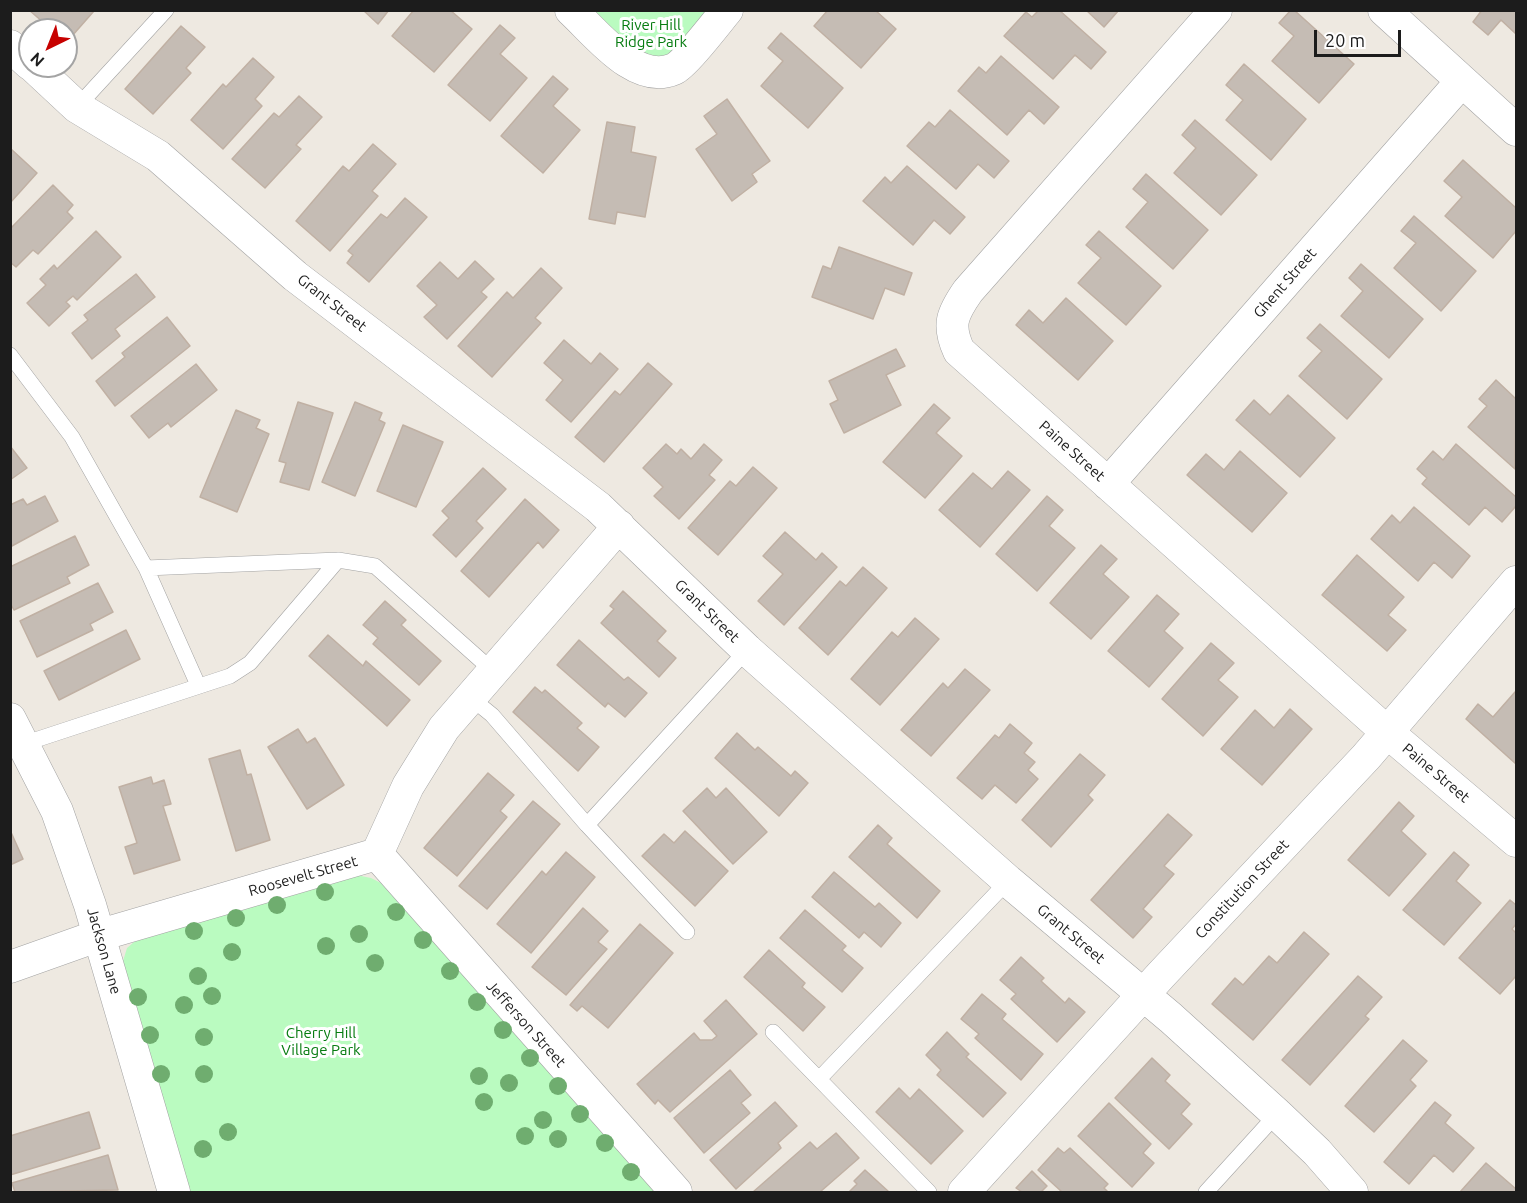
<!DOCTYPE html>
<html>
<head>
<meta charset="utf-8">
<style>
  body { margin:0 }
  #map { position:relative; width:1527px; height:1203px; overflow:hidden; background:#eee9e1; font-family:Ubuntu,sans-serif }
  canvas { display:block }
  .frame { position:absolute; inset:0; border:12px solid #1c1c1c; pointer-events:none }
  .north { position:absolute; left:18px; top:18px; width:60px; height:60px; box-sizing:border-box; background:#fff; border:2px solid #a4a4a4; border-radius:50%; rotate:223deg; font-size:16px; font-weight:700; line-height:24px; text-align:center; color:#1c1c1c }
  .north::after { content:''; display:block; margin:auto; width:21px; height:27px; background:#c70100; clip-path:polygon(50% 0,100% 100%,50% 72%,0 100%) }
  .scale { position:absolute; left:1314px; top:30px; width:87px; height:27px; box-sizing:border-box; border:3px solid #1c1c1c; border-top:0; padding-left:8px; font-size:18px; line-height:21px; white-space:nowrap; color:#1c1c1c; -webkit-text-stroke:4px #fff; paint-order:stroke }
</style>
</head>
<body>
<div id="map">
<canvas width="1527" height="1203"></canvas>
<div class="frame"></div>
<div class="north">N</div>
<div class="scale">20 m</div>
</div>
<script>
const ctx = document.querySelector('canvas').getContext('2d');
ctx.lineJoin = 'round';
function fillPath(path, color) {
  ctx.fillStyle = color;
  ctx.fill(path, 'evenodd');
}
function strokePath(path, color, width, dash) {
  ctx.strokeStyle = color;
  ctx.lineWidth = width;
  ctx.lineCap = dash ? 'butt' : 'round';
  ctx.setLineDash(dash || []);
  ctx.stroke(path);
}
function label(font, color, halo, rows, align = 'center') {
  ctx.font = font + ' Ubuntu,sans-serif';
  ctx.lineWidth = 6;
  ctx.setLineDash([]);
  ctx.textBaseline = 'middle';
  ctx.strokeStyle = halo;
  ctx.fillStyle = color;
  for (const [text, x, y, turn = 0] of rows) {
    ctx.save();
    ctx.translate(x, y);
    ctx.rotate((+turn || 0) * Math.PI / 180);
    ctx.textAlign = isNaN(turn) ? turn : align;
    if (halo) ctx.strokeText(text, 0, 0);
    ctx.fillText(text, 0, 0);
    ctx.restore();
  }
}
const park = new Path2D(`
  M587,11H710L678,47L665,57L646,58Z
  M356,875L371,878L381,883L659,1192H187L123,961L127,948L141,936Z`);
const building = new Path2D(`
  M29,10H93L94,11L72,36L60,25L52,30Z
  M363,10H389L378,24Z
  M414,10H450L472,29L434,72L392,36Z
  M828,10H875L896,29L861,68L814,26Z
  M1039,10H1059L1106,52L1091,69L1075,55L1053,79L1004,36L1026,12L1032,17Z
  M1086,10H1119L1104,27Z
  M1291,10H1294L1354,64L1319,103L1272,61L1294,36L1279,23Z
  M1482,10H1516V34L1501,20L1488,35L1473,22Z
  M500,25L515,38L500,54L527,78L490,121L448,85Z
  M181,26L205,47L186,68L191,73L153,114L125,89Z
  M781,33L843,88L808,128L761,86L783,61L768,48Z
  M1001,56L1059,107L1044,124L1029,110L1007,135L958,91L979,67L986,73Z
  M253,58L274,77L255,99L262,106L223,149L191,120L223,84L226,87Z
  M1244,64L1306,119L1271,160L1226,120L1243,100L1226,85Z
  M553,76L568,89L553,106L580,130L543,173L501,136Z
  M299,96L322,117L296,145L301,149L265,188L232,159L274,113L279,117Z
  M727,99L770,161L752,174L757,182L732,201L696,149L717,134L704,116Z
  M950,110L1009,161L994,178L978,164L956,189L907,146L929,122L935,127Z
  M1195,120L1257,175L1221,215L1174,173L1196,148L1182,135Z
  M607,122L635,127L631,152L656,157L645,217L617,212L615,224L589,219Z
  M373,144L396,164L372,191L378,196L330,251L296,221L343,166L349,171Z
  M11,149L37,173L10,203V150Z
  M1463,160L1516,208V231L1493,258L1445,216L1462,197L1444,181Z
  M907,166L965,217L950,234L934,220L913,245L863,201L885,177L891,183Z
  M1146,174L1208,230L1173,269L1126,227L1148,202L1133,189Z
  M53,185L73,205L67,212L73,218L38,254L33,250L16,267L10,262V229Z
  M405,198L427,217L369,282L347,263L353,255L348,251L381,214L387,218Z
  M1414,216L1476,271L1441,311L1394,268L1416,243L1401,231Z
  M96,231L121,257L77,300L73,296L66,302L70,306L49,326L27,303L46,285L40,279L54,265L57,269Z
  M1099,231L1161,286L1126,325L1078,283L1101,258L1086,245Z
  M839,247L912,273L904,295L885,288L873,319L812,297L823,266L831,269Z
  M475,261L494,279L481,292L487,297L447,339L424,317L437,305L417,286L440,262L458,279Z
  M1361,264L1423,319L1389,358L1341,316L1363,291L1349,278Z
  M541,268L562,288L535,318L541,323L492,377L458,346L507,292L513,298Z
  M136,274L155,297L115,329L120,336L92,359L72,333L88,320L84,315Z
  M1066,298L1113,341L1078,380L1016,325L1029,310L1043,323Z
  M167,317L190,346L115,406L96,381L125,357L122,353Z
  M1320,324L1382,379L1347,419L1299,376L1322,351L1307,338Z
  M564,340L591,364L600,353L618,369L571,422L546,400L563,380L544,363Z
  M896,349L905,366L886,375L901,405L844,433L830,404L838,400L829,381Z
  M648,363L672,384L604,462L575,437L615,391L620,395Z
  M196,364L217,390L171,427L168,423L149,438L131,416Z
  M1496,380L1516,399L1515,469L1468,427L1487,406L1479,399Z
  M1288,395L1335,438L1300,477L1236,420L1254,400L1270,415Z
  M298,402L333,413L309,490L280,482L286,463L279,461Z
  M355,402L382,413L379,420L385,423L355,496L322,482Z
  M934,404L950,418L936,433L962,456L925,498L883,462Z
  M236,410L260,420L256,428L269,434L237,512L200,497Z
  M403,425L443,442L416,507L377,491Z
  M666,444L677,454L681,449L691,459L704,444L722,460L709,475L715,480L679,519L654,496L663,487L643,468Z
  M1456,444L1516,497V506L1502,522L1485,507L1469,525L1422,484L1427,478L1417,469L1433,451L1443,460Z
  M10,446L27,468L10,480Z
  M1240,451L1287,493L1252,532L1187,475L1206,454L1224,470Z
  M753,467L777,488L718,555L688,528L730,481L736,486Z
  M483,468L506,489L476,521L483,528L456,557L433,535L449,518L442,511Z
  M1008,471L1030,490L980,547L939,510L973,473L992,489Z
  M45,496L58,521L10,547V505L23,499L27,505Z
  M1047,496L1063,510L1049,526L1075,548L1037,591L996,554Z
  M525,499L559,530L543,548L538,542L489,597L461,571Z
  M1414,507L1470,556L1452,578L1434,562L1418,581L1371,539L1392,515L1400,523Z
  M785,532L816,560L822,553L837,567L784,625L758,601L783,574L763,556Z
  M75,536L89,565L67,577L70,583L14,610L10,603V567Z
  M1101,545L1117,559L1103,574L1129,597L1091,639L1050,603Z
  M1357,555L1404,597L1388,615L1406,630L1387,651L1322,595Z
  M863,567L887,588L828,655L799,628L840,581L846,586Z
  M98,583L113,612L90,624L93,630L37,657L20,621Z
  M623,591L666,631L657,641L676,658L659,677L601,623L614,609L610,606Z
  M1157,595L1179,614L1164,631L1183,648L1149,687L1108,651Z
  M385,601L406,620L401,625L441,661L419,685L373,644L378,638L363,625Z
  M915,618L939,639L880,705L851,679L892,632L898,637Z
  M126,630L140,659L59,700L44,671Z
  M328,635L363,666L366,661L410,700L387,726L309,656Z
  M579,640L624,680L628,677L647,693L625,717L608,703L605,707L557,665Z
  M1211,643L1234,663L1218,680L1238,697L1203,736L1162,699Z
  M965,669L990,690L931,756L901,730L943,683L948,688Z
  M535,687L542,693L545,690L582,723L577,728L599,747L578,771L513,712Z
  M1515,692L1516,693V764L1466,719L1478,704L1493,717Z
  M1290,709L1312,729L1262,785L1221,749L1255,710L1274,728Z
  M1010,724L1032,743L1024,753L1035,762L1028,770L1038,779L1016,803L995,785L982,799L957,778L995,735L999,738Z
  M298,729L307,743L315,738L344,785L307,809L268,747Z
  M737,733L755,750L758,747L791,776L795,771L808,783L779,816L715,758Z
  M240,750L247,775L251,774L270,840L236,851L209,759Z
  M1080,754L1105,775L1088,795L1093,800L1051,847L1022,820Z
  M488,773L514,795L500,811L507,817L457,876L424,848Z
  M151,777L153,784L164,780L171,804L163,806L180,860L134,874L125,847L137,843L119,787Z
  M707,788L716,798L726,788L767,832L733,864L683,811Z
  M533,801L560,824L487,909L459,886Z
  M1399,802L1414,816L1401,831L1426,854L1389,896L1348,860Z
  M1168,814L1192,835L1164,866L1174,874L1143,909L1152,917L1133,938L1091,900Z
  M878,825L892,838L887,844L940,891L917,918L849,857Z
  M10,830L23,859L10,865Z
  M685,831L728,871L695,906L642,856L664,834L674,843Z
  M566,852L595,877L531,953L497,924L542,871L546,875Z
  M1454,852L1469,865L1456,881L1481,903L1444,945L1403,910Z
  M834,872L875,907L879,903L901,923L881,947L864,932L859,938L812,897Z
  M1510,900L1516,905V924L1512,929L1516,933V976L1500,994L1459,958Z
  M583,908L608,931L598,942L607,949L566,995L532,967Z
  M805,910L846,946L842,950L863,968L842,992L780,938Z
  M640,924L673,953L608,1028L582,1006L577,1011L570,1005Z
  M1304,932L1329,954L1253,1040L1212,1004L1235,978L1243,985L1269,956L1277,963Z
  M769,950L805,983L802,987L825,1007L803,1031L744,977Z
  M1021,957L1044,978L1041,981L1065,1003L1069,998L1085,1012L1057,1042L1011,999L1016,994L1000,980Z
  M1358,976L1382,997L1365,1016L1369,1019L1310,1085L1282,1060Z
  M982,994L1006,1014L1002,1019L1043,1054L1021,1080L975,1038L979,1034L961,1019Z
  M726,1000L757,1034L670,1112L658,1100L655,1104L637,1084L694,1033L700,1040H712L717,1036L704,1021Z
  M947,1032L969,1054L966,1057L1006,1093L983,1117L937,1075L941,1070L926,1055Z
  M1403,1040L1427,1061L1410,1080L1416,1086L1374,1132L1345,1106Z
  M1152,1058L1170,1075L1165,1081L1190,1104L1181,1114L1192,1124L1169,1149L1115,1098Z
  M730,1070L751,1095L741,1103L750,1113L704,1153L674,1118Z
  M899,1088L910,1099L919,1089L963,1131L931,1164L876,1112Z
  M775,1102L797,1126L778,1143L781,1148L736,1189L710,1160Z
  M1435,1102L1451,1115L1445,1123L1474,1148L1453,1172L1434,1155L1409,1184L1384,1162Z
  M1109,1103L1151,1144L1143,1153L1154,1163L1132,1187L1078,1136Z
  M89,1112L100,1148L10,1175V1136Z
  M836,1133L859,1158L820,1192H753L810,1142L817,1149Z
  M1058,1148L1064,1153L1070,1148L1108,1184L1104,1188L1108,1192H1062L1038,1170Z
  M108,1155L118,1190L15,1192L12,1183Z
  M1486,1163L1516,1189V1192H1460Z
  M865,1170L889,1192H849L857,1184L854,1181Z
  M1032,1171L1047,1186L1041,1192H1022L1016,1188Z`);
const service = new Path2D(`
  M77,107L166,10
  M10,355L72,437L146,568L198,685
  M146,568L338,560L375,566L494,672
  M471,698L492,715L587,825L687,932
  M23,744L230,676L250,663L338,560
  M587,825L747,650
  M773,1032L929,1192
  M820,1078L1008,881
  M1206,1192L1277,1114`);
const minor = new Path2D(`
  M571,10C596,33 636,86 674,69C685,64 717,22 727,10
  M1216,10L968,291C952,314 947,325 959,351L1387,732L1516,841
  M1384,10L1516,130
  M10,46L30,64
  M33,66L77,107L158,156L295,276L598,507L747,650L1008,881L1171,1018L1277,1114L1317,1152L1352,1192
  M1108,484L1461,82
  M10,719L57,811L90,905L174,1192
  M377,854L676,1192
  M10,967L100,935L377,854L408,786L444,728L619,526
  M964,1192L1161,975L1366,757L1516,582`);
const trees = [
  [325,892],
  [277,905],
  [396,912],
  [236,918],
  [194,931],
  [359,934],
  [423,940],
  [326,946],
  [232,952],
  [375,963],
  [450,971],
  [198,976],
  [212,996],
  [138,997],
  [477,1002],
  [184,1005],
  [503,1030],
  [150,1035],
  [204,1037],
  [530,1058],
  [161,1074],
  [204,1074],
  [479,1076],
  [509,1083],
  [558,1086],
  [484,1102],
  [580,1114],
  [543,1120],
  [228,1132],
  [525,1136],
  [558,1139],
  [605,1143],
  [203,1149],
  [631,1172]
];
const parkNames = [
  ["River Hill",651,25],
  ["Ridge Park",651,42],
  ["Cherry Hill",321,1033],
  ["Village Park",321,1050]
];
const streetNames = [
  ["Ghent Street",1285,283,-49],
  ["Grant Street",332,303,38],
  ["Paine Street",1072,451,42],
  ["Grant Street",707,611,44],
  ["Paine Street",1436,773,40],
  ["Roosevelt Street",303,876,-16],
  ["Constitution Street",1242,889,-47],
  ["Grant Street",1071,934,40],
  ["Jackson Lane",104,951,74],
  ["Jefferson Street",526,1024,48]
];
fillPath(park, '#bafbc0');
fillPath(building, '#c5bcb4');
strokePath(building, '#c0b0a3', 1.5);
strokePath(service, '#a3a3a3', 16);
strokePath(minor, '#a3a3a3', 33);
strokePath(service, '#fff', 15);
strokePath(minor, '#fff', 32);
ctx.fillStyle = '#6fad6f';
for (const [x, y] of trees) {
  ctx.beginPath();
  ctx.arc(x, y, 9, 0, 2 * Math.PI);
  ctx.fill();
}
label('15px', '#077c11', '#fff', parkNames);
label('15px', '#1c1c1c', '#fff', streetNames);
</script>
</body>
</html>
